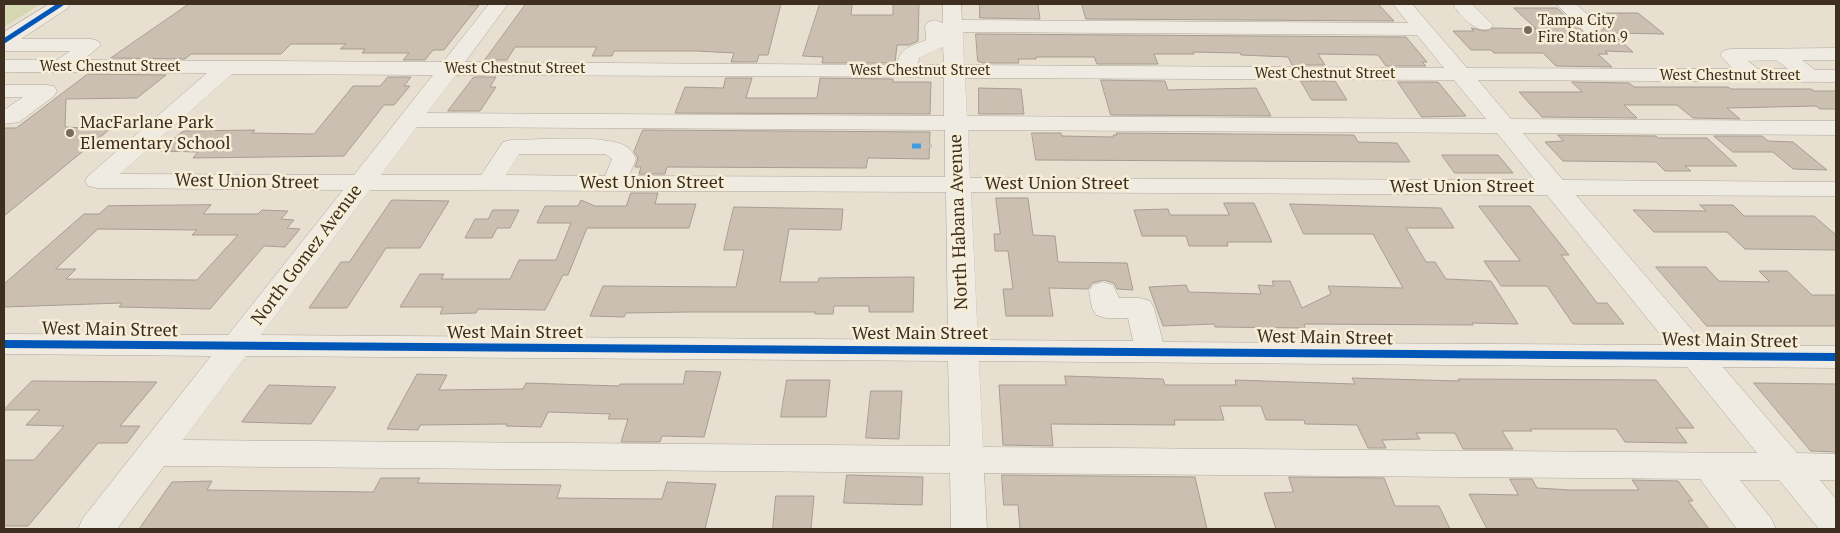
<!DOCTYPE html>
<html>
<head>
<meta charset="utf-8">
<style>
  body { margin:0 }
  #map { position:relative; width:1840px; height:533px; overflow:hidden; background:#e7e0d1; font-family:"PT Serif",serif }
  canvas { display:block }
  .frame { position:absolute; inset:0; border:5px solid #3d2e20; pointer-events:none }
</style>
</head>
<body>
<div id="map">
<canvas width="1840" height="533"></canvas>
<div class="frame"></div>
</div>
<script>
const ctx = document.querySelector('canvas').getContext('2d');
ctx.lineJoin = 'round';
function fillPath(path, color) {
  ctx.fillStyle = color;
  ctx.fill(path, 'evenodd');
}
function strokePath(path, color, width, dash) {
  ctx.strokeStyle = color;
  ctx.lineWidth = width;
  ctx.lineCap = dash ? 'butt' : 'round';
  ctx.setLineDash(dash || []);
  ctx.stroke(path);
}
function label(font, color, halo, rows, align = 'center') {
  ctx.font = font + ' "PT Serif",serif';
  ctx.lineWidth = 5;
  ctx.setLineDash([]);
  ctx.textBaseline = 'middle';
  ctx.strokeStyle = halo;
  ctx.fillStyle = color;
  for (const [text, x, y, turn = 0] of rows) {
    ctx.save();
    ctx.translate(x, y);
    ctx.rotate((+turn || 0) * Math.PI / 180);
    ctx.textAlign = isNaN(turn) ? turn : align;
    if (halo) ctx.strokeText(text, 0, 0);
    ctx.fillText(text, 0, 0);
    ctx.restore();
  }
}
const green = new Path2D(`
  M4,4H41L4,27Z`);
const building = new Path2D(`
  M189,4H470L469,5H479L444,50H433L425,60H403L409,53H362L365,49H340L346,44H291L281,54H191L185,59L111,58Z
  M526,4H781L768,55H759L757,62H731L734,53L697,51H614L612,56H592L597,47H515L507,60H485Z
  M820,4H852L851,15H893V4H919L918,41L909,45H897L895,63H822L823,57L803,56Z
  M980,4H1038L1040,19L980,18Z
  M1082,4H1378L1394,21L1086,19Z
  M1514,8H1557L1584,33L1591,36L1600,34L1604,28L1588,13H1638L1664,34L1612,33L1633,52L1605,51L1608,54H1598L1612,67L1556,66L1543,53H1494L1491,50H1471L1453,31H1474L1471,28L1485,31L1493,28L1536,29Z
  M976,34L1406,37L1427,62H1422L1426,66H1386L1378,55L1318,54L1325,65H1292L1288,57L1241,55L1240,53L1193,52L1194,54H1154L1158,64H1097L1094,57H1036V59H1018L1019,63H983L978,61Z
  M88,74L166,75L137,98L66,99L65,127L110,129L4,216V128H16Z
  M388,77H411L404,86H410L394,105H384L344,156L193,158L198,152L160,151L183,131L255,130L252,133L314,134L353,86H380Z
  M474,77H496L490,87H496L480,111H448Z
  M726,78H752L746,98H817L820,78L893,79V82H931L930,114L675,113L685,87L723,88Z
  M1101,80L1165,81L1168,90L1256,88L1271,116L1111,115Z
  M1301,81H1335L1347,100H1312Z
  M1398,82H1438L1466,116L1422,117Z
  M1572,82L1629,83L1634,87H1728L1731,89H1811L1814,91H1836V109H1820L1816,106L1727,108L1740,119L1693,118L1677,105H1624L1637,118L1542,117L1519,92H1582Z
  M979,88L1021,89L1024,114H979Z
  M643,130L930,132L929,159L868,158L866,168L667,167L665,174H639L641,167H635L638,158L634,152Z
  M1032,133H1061L1062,136L1114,137L1113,135H1117L1116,133L1354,135L1358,142L1397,143L1410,162L1036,160Z
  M1558,135L1656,136L1658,138H1707L1737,166H1685L1691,171H1665L1656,162L1563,161L1545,142L1563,141Z
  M1714,136H1762L1768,141L1793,142L1827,170L1793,169L1773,152H1733Z
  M1442,155H1498L1513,173H1455Z
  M631,193H658L655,204H696L689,228H587L568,275H563L545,310L478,309L476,313L440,314L443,307H400L420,274H444L441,279H510L519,260H556L571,223H537L545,206H578L581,200L595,206H626Z
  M996,198H1028L1033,235L1055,236L1058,262L1127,263L1133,290L1117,289L1114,283L1104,280L1092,283L1088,289L1049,288L1053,316H1006L1003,289H1013L1008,251H995L994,234H1000Z
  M392,200L449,201L420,248H386L347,308H309L341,262H349Z
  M1224,203H1254L1272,242H1227L1228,246H1189L1186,236H1142L1134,210L1168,209L1170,215H1229Z
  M1290,204L1441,208L1454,228H1406L1426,262H1435L1446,279L1491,281L1518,324L1472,323L1473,325L1304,324L1305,328L1215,327L1214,324L1163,326L1149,287L1186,285L1189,292L1261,294L1258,285L1274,286L1272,281H1290L1302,308L1331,294L1328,286L1403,288L1373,234H1304Z
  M211,205L203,214H258L262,210L288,211L281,219L294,220L287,228L300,229L285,247L264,246L210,309L119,307L122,303L4,307V284L84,214H99L108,206ZM98,229L197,230L192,235H238L197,280L66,279L76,269H56Z
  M1700,205H1733L1744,216H1814L1836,235V250L1745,249L1727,232H1654L1633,210L1706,211Z
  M1479,206H1530L1569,255H1561L1597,303H1607L1624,324H1573L1547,286H1501L1484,261H1520Z
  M734,207L843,209L841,230L789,229L780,282H818L819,278L914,277L913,312H869V306H834L833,314H815V312H689L626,313L624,317L590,316L603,286L736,287L744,250H724Z
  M493,210H519L510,228H497L492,238H465L475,219H488Z
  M1656,267H1706L1719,281L1770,282L1759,271H1787L1812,295H1836V326H1707Z
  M686,371L721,372L704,437L662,436L660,442H621L628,419H608L610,414L548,412L541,427L506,426L507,424L420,425L418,430L387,429L417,374L447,375L439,390L523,389L526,383L619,386L620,384H683Z
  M1065,376L1163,379L1165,385H1236L1235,380L1355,384L1352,378L1459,381L1458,379L1656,380L1694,428H1676L1687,443L1625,442L1616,429H1530L1532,431H1502L1513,449H1463L1455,433H1416L1420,439L1382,440L1386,448H1368L1357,425L1305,424L1304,420H1266L1261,406H1220L1224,420H1174L1175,425L1051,424L1053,446L1003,445L999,385H1066Z
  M787,380H830L826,417H781Z
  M32,381L157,382L120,426H140L127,443H98L28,526H4V460H34L64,426L26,425L40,410H4Z
  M1754,383L1836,384V452L1811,451Z
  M269,385L336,387L311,424L242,422Z
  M871,391H902L899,439L866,438Z
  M847,475L923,477L922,505L844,503Z
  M1002,475L1195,477L1207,529H1020L1018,505H1004Z
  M1289,477L1384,478L1395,506H1439L1450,529H1276L1264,493L1293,492Z
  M381,478H420L417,483L561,485L557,498L662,499L667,482L716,484L705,529H139L172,482L212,481L207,490L373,492Z
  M1510,479H1532L1537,488L1571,490H1639L1632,480L1678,481L1693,501H1688L1709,529H1487L1469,494L1518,495Z
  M776,496H814L811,529H773Z`);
const path = new Path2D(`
  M922,146H932`);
const minor = new Path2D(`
  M49,4H70L68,8L21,39H91L98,41L101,45L83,60L443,62L489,4H508L465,62L897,65C900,47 911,47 926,40L925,26L928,22L935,20L943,23V4H961L962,20L1408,23L1393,4H1412L1467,68L1733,69L1720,55L1723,51L1730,49L1836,48V60H1802L1815,70H1836V82L1478,80L1511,119L1836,121V135L1523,133L1563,180L1836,182V196L1576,195L1705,345L1836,346V368L1723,367L1797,453L1836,454V480H1820L1836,499V529H1819L1779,480H1740L1771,518L1776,529H1737L1700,479L984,473L987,529H951L950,473L164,466L117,529H78L83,518L211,356L4,354V334L228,335L343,190L97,188L88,186L85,181L88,176L207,73L4,72V60H57L70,51H4V32ZM963,32L1417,35L1444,68L964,65ZM943,47L944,65H918L919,58ZM1776,60L1788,69H1758L1748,61ZM232,74L433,75L354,175L120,174ZM456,75L944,77V116L427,113ZM965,78L1454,80L1486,119L967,116ZM417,127L945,130V177L629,176L636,159C634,155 631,149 627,147C609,134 536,140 511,140L503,142L481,175H381ZM968,130L1497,133L1535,180L970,178ZM519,154H605L612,159L605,176L506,175ZM370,190L946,192L948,340L261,335ZM971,192L1547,195L1669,345L1163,342L1154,308L1150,301L1140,298H1119L1113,285L1103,282L1093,285L1089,291L1092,308L1096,315L1106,318H1128L1133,341L978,340ZM246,356L948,361L950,446L183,440ZM979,361L1687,367L1757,453L983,447Z
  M1453,4H1472L1493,25L1490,29C1475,33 1460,16 1453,4Z
  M1556,4H1576L1602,28L1599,32L1592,34L1585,32Z
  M4,85H46L54,86L57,91L54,96L19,122L4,124V110L23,97H4Z`);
const quiet = new Path2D(`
  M912,146H922`);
const cyclewayFar1 = new Path2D(`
  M4,41L61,4`);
const cycleway = new Path2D(`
  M4,344L1836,357`);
const markers = [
  [1528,30,5,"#786c5e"],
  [70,133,5,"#786c5e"]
];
const farPoinames = [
  ["Tampa City",1538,21],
  ["Fire Station 9",1538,38]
];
const farStreetnames = [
  ["West Chestnut Street",110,67],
  ["West Chestnut Street",515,69],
  ["West Chestnut Street",920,71],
  ["West Chestnut Street",1325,74],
  ["West Chestnut Street",1730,76]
];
const poiNames = [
  ["MacFarlane Park",80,123],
  ["Elementary School",80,144]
];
const streetNames = [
  ["West Union Street",247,182,1],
  ["West Union Street",652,183],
  ["West Union Street",1057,184],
  ["West Union Street",1462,187],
  ["North Habana Avenue",959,222,-92],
  ["North Gomez Avenue",307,255,-53],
  ["West Main Street",110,330,1],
  ["West Main Street",515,333],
  ["West Main Street",920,334],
  ["West Main Street",1325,338,1],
  ["West Main Street",1730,341,1]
];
fillPath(green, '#d6d7b3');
fillPath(building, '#cbbfb2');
strokePath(building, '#a89c90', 1);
strokePath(minor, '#ada599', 1);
strokePath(path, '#c8c2b9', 3, [4, 2.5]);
fillPath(minor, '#efebe3');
strokePath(quiet, '#3f9de0', 5, [9, 5]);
strokePath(cyclewayFar1, '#0057b8', 5);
strokePath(cycleway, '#0057b8', 8);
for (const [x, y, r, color] of markers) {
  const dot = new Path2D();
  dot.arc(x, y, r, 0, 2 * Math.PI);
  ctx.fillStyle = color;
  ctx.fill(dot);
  strokePath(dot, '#f7eed8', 2);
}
label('15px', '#3d2e20', '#f7eed8', farPoinames, 'left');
label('15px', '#3d2e20', '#f7eed8', farStreetnames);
label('18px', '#3d2e20', '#f7eed8', poiNames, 'left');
label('18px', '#3d2e20', '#f7eed8', streetNames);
</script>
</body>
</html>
